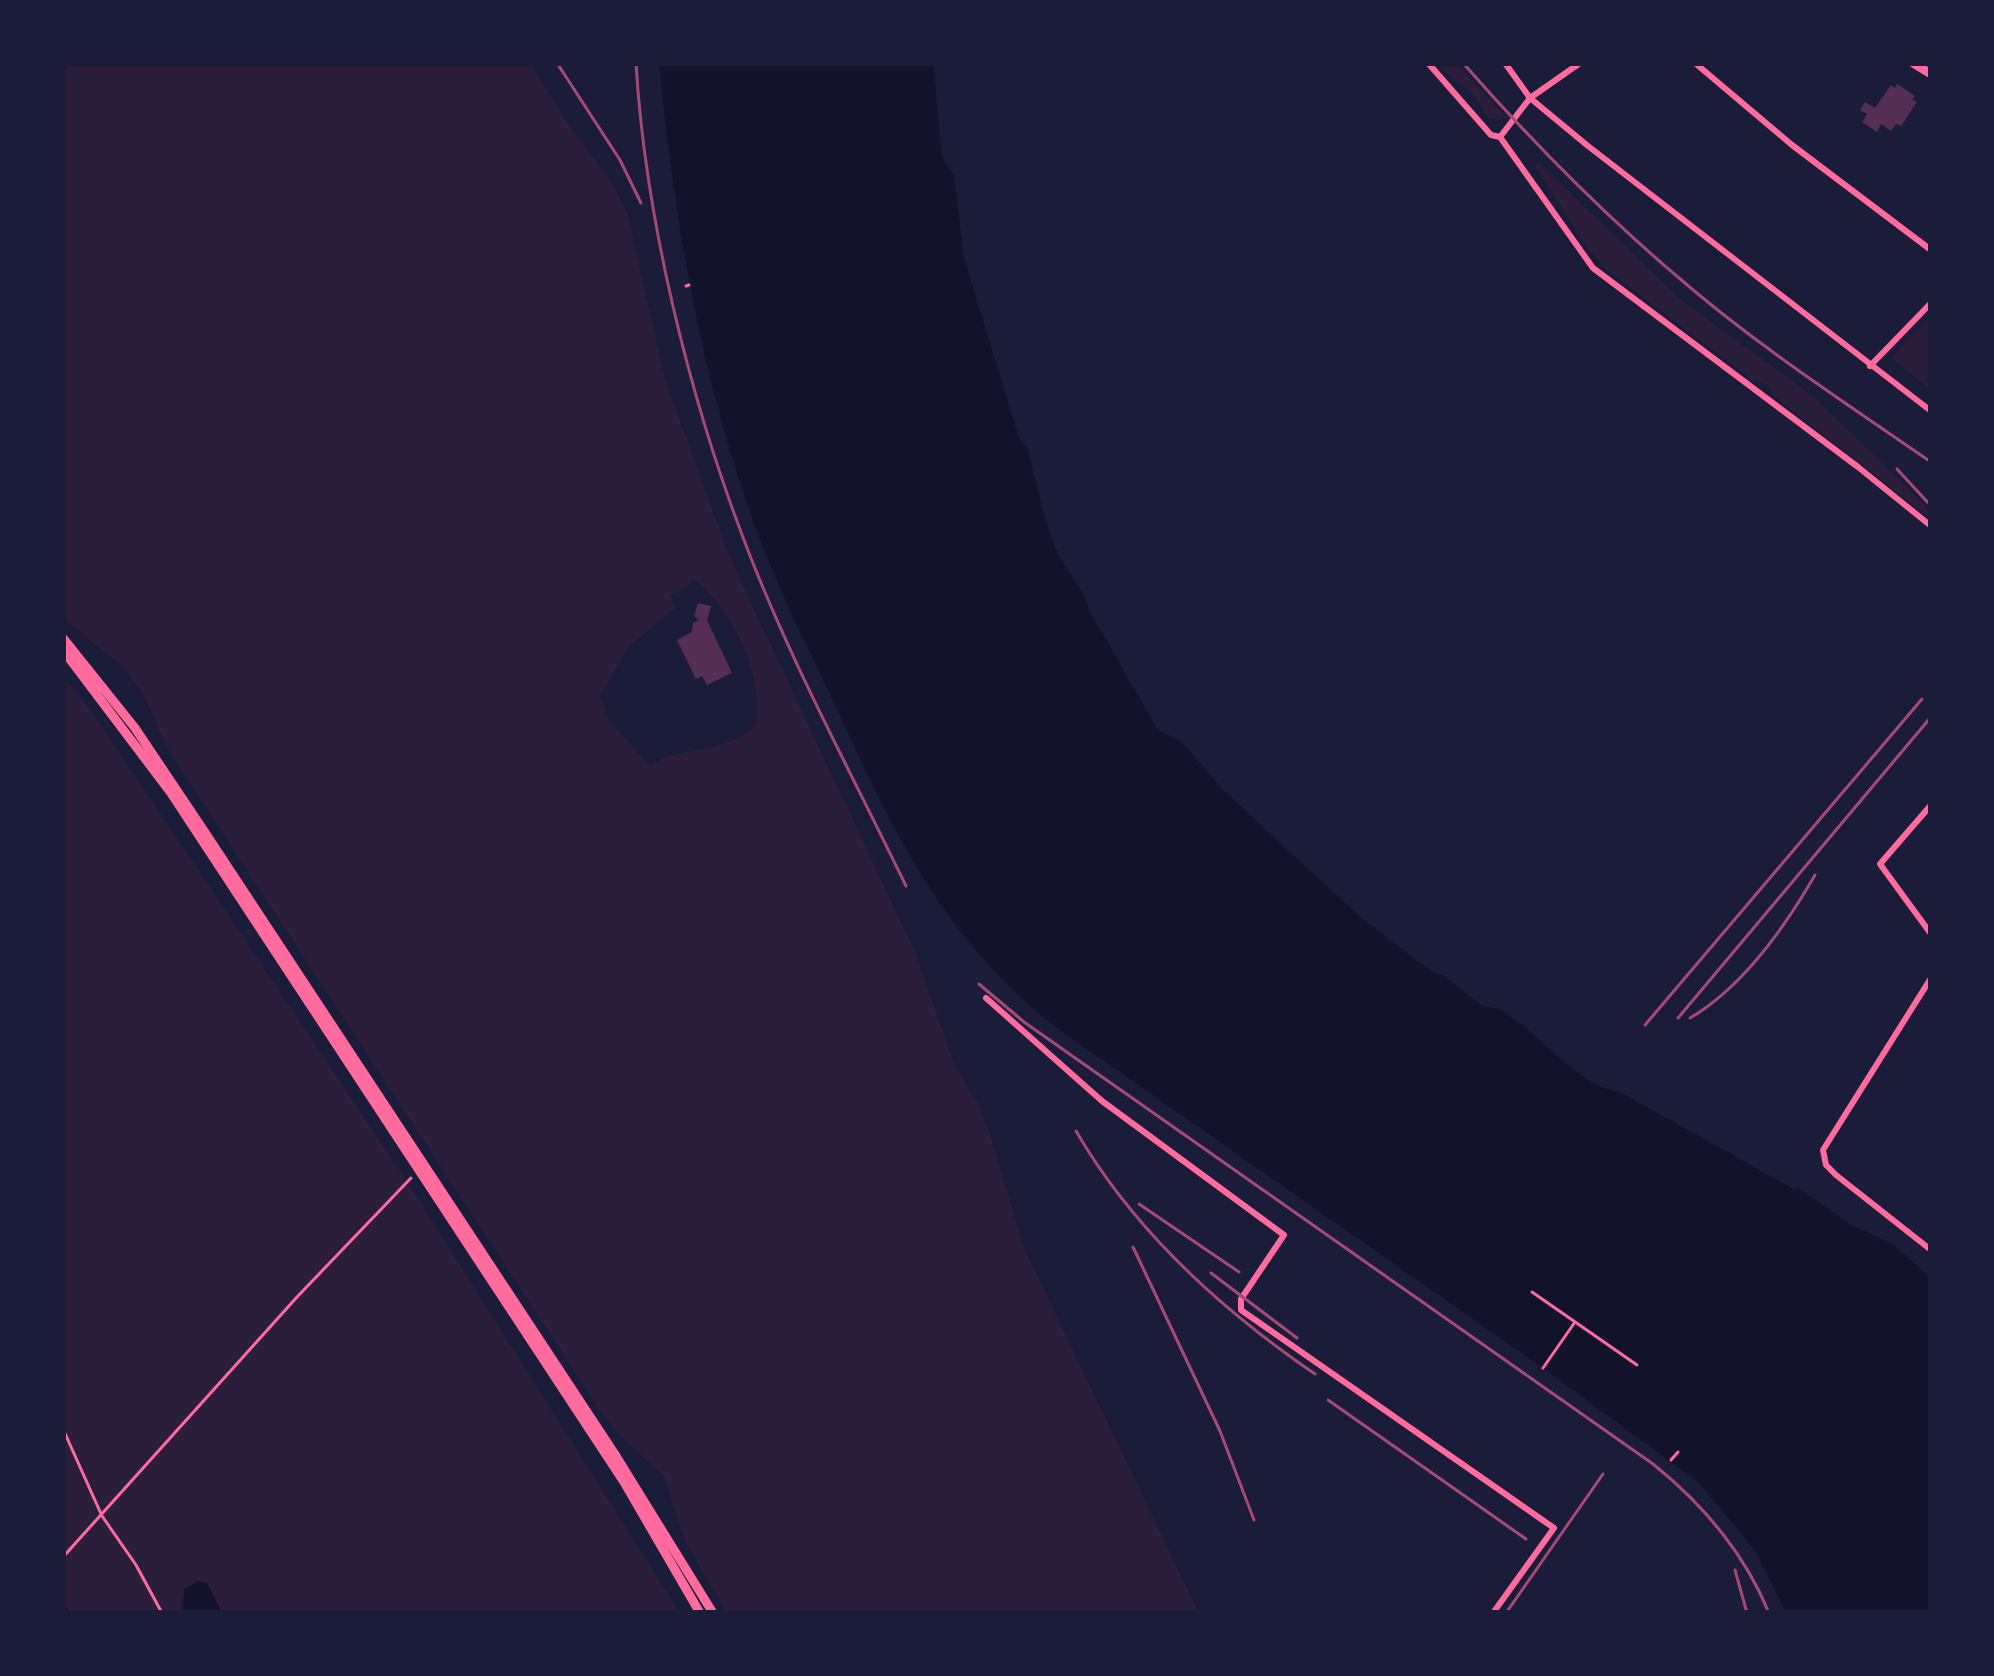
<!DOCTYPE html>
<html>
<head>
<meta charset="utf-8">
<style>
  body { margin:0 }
  #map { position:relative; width:1994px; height:1676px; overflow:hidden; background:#1b1b3a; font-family:"PT Sans Narrow",sans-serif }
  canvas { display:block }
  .frame { position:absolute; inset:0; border:66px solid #1b1b3a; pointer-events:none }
</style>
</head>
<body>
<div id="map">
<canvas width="1994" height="1676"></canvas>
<div class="frame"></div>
</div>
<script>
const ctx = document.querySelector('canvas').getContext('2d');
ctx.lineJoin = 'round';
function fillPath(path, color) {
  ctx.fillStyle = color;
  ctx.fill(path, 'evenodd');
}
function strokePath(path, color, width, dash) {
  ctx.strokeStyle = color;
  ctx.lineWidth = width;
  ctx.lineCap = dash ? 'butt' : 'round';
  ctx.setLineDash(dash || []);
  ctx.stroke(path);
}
const green = new Path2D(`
  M63,63H530L573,131L612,182L628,215L665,379L730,558L916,954L954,1064L979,1105L991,1137L1024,1248L1199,1613H727L685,1542L664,1476L617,1433L601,1412L167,748L142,692L122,666L63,618ZM694,579C733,610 764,676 756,726C724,755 683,745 650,765L609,721L601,696L628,647L675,608L671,595L684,589Z
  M1434,63H1456L1504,115L1500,120L1489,119L1474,96Z
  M1539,163L1681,300L1813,396L1926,506L1931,519L1774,396L1769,386L1752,380L1605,268L1588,249L1535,166Z
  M1931,316V390L1891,358Z
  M63,677L91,710L403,1175L680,1613H222L207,1583L181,1601L183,1613H63Z`);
const water = new Path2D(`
  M659,63H933L942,157L954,175L964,258L1019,438L1027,447C1036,478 1041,512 1053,542C1062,568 1083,584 1089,610L1157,729L1183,743L1224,791L1359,916L1432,972L1443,975L1482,1006C1519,1004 1572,1087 1620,1092L1795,1190L1797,1187L1851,1225L1891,1243L1931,1278V1613H1786L1755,1550L1698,1482L1543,1368L1054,1026C942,935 900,843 840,716C813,658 784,601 761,542C703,389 675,226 659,63Z
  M198,1581L207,1583L222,1613H183L184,1589Z`);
const canal = new Path2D(`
  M63,1611L64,1613`);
const building = new Path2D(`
  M1897,84L1915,96L1912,100L1917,102L1901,126L1896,124L1891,131L1881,124L1877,132L1862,122L1867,114L1860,110L1865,102L1875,108L1891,85L1895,88Z
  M698,603L711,606L707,620L732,673L707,685L702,676L696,679L677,640L692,632L693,623L699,620L694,616Z`);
const path = new Path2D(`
  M686,286L689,285
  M1532,1292L1637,1365
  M1543,1368L1575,1322
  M63,1429L102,1516L136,1565L162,1613
  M1671,1460L1678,1452
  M63,1557L297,1297L411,1178`);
const minor = new Path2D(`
  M1428,63L1491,135L1500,137
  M1505,63L1530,98L1588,146L1931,411
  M1695,63L1792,145L1931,250
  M1500,137L1593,268L1858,467L1931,526
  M1500,137L1530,98L1580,63
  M1870,366L1931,303
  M1931,805L1880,864L1931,934
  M1931,978L1823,1150L1826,1165L1836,1175L1931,1250
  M986,998L1102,1101L1284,1235L1241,1299V1310L1554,1528L1493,1613`);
const primary = new Path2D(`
  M1913,63L1931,74
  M63,638L135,728L204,831L616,1456L713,1613
  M63,650L171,793L624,1482L700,1613`);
const rail = new Path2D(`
  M557,63L620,160L641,203
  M636,63C645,217 689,396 744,540C789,659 851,772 906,886
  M1463,63C1534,144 1609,220 1692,289C1767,352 1850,406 1931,462
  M1897,469L1931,506
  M979,984L1024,1022L1653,1464C1704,1505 1744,1552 1769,1613
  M1678,1018L1931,717
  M1690,1018C1743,987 1785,927 1815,875
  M1645,1025L1922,699
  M1076,1131C1134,1231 1220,1309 1315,1374
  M1139,1204L1239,1272
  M1133,1247L1220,1431L1254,1520
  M1211,1273L1297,1338
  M1328,1400L1526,1539
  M1735,1570L1747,1613
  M1506,1613L1603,1474`);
fillPath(green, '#2a1e3b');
fillPath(water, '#12122b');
strokePath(canal, '#12122b', 10);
fillPath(building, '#542f53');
strokePath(path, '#ff6b9d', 3);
strokePath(minor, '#ff6b9d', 6);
strokePath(primary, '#ff6b9d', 9);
strokePath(rail, '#a44b75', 3);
</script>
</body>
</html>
